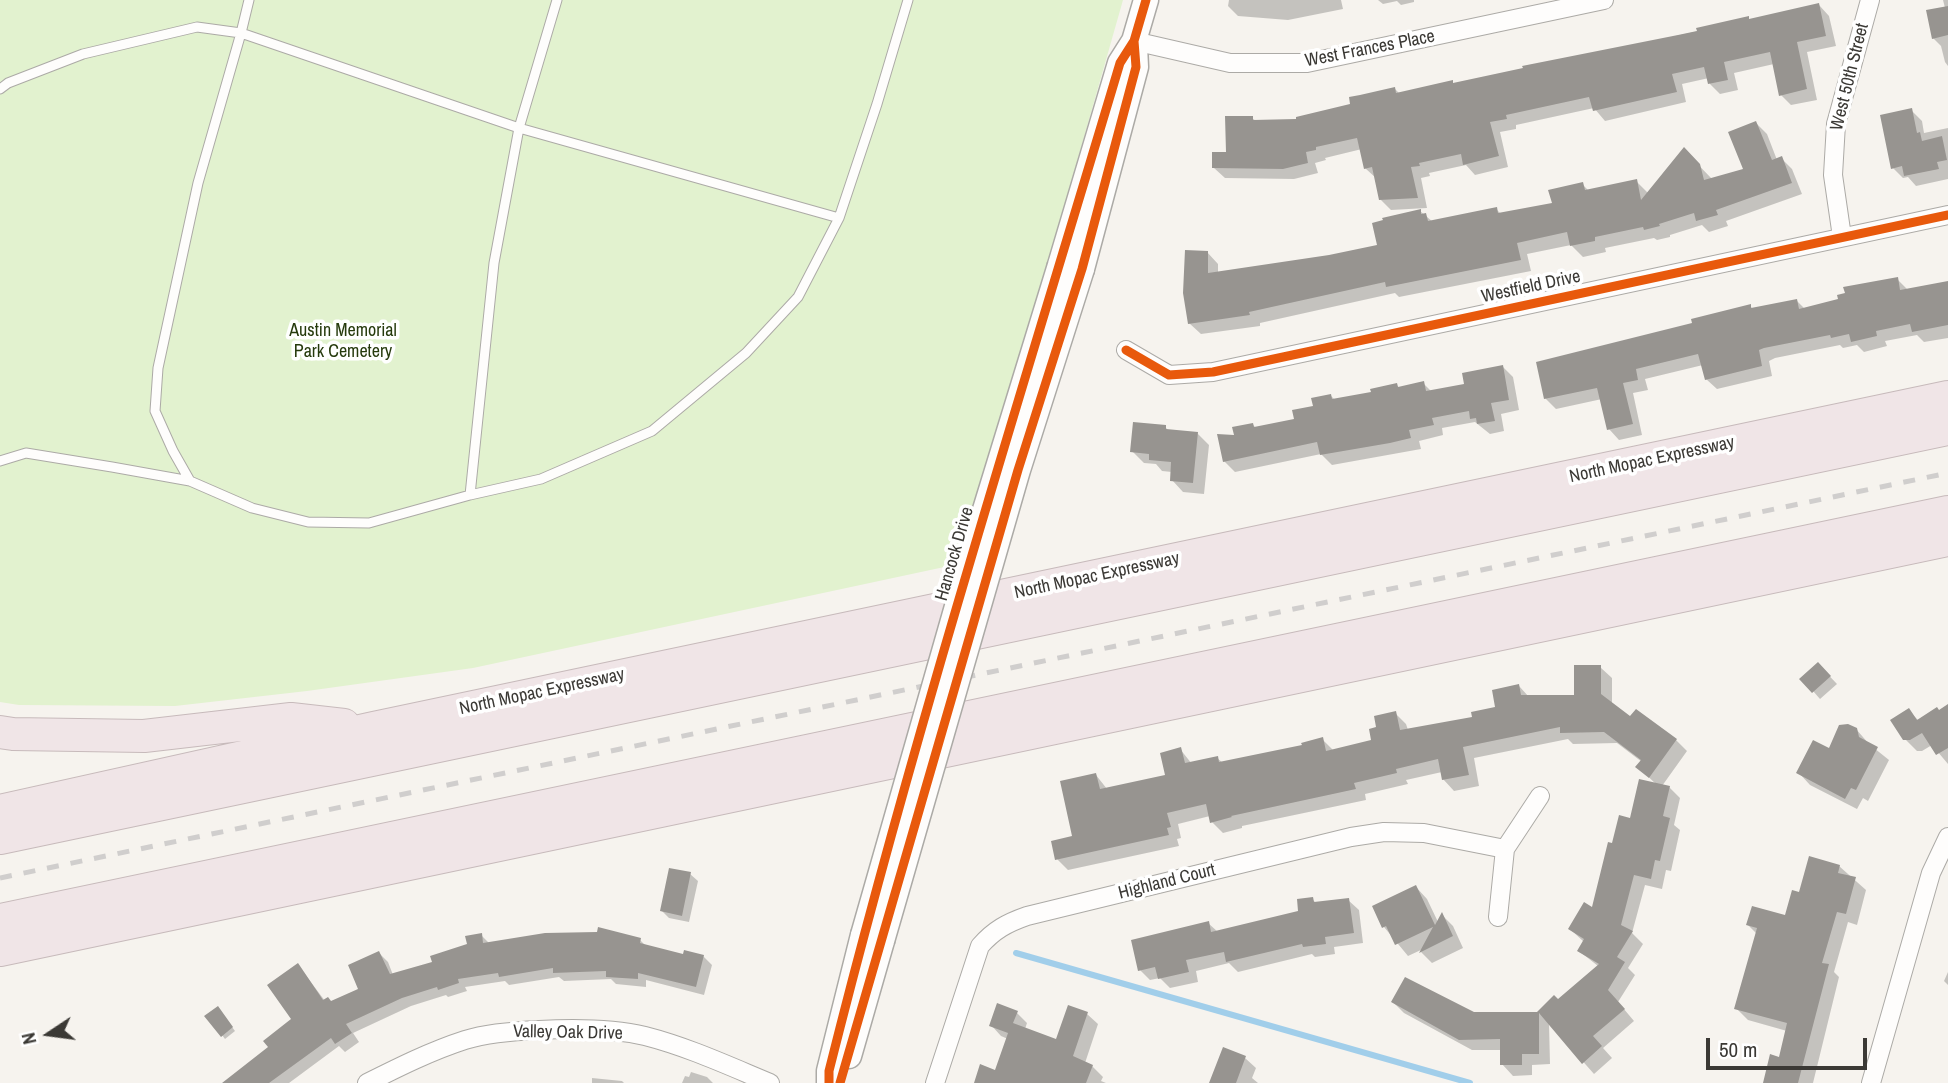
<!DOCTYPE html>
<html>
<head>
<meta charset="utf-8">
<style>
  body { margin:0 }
  #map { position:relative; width:1948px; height:1083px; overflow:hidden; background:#f6f3ee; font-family:"Archivo Narrow",sans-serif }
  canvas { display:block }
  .north { position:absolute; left:14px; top:999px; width:70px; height:70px; -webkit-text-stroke:5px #fff; paint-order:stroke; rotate:257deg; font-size:19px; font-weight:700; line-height:28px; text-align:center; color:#3b3935 }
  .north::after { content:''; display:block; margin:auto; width:24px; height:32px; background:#3b3935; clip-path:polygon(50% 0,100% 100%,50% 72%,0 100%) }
  .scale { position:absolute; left:1706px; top:1038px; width:161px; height:32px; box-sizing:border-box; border:4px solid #3b3935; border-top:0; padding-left:9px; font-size:21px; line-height:24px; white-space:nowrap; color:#3b3935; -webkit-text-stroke:5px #fff; paint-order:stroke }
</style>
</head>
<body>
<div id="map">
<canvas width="1948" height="1083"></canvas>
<div class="north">N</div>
<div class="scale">50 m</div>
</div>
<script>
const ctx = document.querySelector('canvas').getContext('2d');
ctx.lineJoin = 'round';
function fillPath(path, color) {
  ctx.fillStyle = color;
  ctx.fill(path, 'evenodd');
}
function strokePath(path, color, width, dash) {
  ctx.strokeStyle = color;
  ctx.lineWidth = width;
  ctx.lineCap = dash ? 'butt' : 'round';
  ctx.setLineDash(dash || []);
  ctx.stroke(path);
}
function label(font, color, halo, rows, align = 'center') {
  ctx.font = font + ' "Archivo Narrow",sans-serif';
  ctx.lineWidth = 7;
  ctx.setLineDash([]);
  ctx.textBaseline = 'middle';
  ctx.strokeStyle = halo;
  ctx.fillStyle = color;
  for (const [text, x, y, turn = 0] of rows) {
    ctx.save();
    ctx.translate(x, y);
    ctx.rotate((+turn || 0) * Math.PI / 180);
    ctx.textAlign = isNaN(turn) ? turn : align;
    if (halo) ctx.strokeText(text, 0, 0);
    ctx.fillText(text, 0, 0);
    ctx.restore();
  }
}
const green = new Path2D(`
  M0,0H1123L963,563L473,668L307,691L175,706L19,705L0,702Z`);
const shadow = new Path2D(`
  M1229,0H1341L1343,9L1288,20L1238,16L1228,6Z
  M1378,0H1414V2L1401,5L1397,1L1383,4Z
  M1943,0H1948V66L1945,62L1941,46L1933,38L1945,8Z
  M1819,5L1829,16L1836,46L1807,52L1817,100L1791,105L1781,95L1774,64L1734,73L1738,90L1720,94L1710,84L1709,78L1682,84L1686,102L1605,121L1594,108L1516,125V129L1500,132L1508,167L1475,175L1466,165L1429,173L1430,176L1421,178L1427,208L1391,210L1380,199L1377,179L1365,168L1362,149L1325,158L1326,160L1315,163L1318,173L1294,179L1225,178L1214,168L1228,153L1252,118L1256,121H1298L1352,105L1395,89L1400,94L1454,84Z
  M1911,110L1922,121L1924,133L1948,128V179L1916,186L1908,177L1903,178L1893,168Z
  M1756,123L1767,134L1777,160L1781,158L1792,169L1802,194L1726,221L1728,226L1709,232L1702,225L1670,235V237L1657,240L1654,238L1605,248L1606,252L1583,257L1571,245L1527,254L1531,271L1399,297L1395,293L1260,323V326L1201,334L1189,323L1207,252L1218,264V273L1329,257L1379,247L1420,211L1433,222L1496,209L1501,214L1554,205L1582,184L1589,191L1636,181L1648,193L1684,150L1712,179L1745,170Z
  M1897,279L1908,290L1948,283V338L1924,342L1917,335L1885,341L1887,346L1864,352L1857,345L1843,348L1840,345L1775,358L1769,361L1772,376L1717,389L1706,379L1703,365L1645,379L1648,390L1633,393L1642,435L1619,440L1609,429L1602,399L1556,409L1545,398L1694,324L1750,306L1753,309L1796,300L1805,309L1840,301Z
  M1502,366L1513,377L1519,410L1501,414L1504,431L1490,434L1475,422L1442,428L1443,435L1419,441L1421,449L1332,465L1321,454L1235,472L1224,461L1236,437L1253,425L1256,428L1296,420L1331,396L1335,400L1373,393L1396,385L1400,388L1423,383L1432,392L1466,385Z
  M1165,427L1169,431L1197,433L1209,445L1204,494L1183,492L1172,480V472L1162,471L1156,464L1144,463L1132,451Z
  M1818,664L1837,684L1820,699L1813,691Z
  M1600,667L1612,678V704L1631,718L1636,711L1676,740L1687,751L1662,786L1669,787L1680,798L1674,825L1680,830L1671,871L1666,870L1662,889L1645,885L1632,933L1643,944L1628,968L1635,975L1618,1002L1634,1021L1603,1048L1612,1058L1594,1074L1549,1023L1550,1064L1532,1065V1075L1513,1076L1502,1064V1050H1472L1404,1013L1393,1002L1474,1014H1538L1558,1002L1598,966L1579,951L1584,942L1570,929L1593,910L1613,845L1657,785L1638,767L1642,762L1617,743L1573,744L1568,739L1474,758L1479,786L1454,791L1443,779L1442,772L1406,780L1408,784L1365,794L1366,800L1242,826V828L1223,833L1212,822L1210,816L1178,824L1181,838L1177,839L1179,846L1068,870L1057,859L1075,837L1096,775L1107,789L1167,776L1180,749L1192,764L1217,758L1223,763L1304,746L1322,739L1334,751L1373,742L1378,728L1395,713L1406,724L1408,730L1474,718L1497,709L1519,686L1529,697L1576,696Z
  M1948,706V764L1932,745L1922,751H1917L1905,739L1908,710L1919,721Z
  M1856,729L1869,744L1889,760L1868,801L1863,798L1857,809L1810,785L1799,773Z
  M1839,866L1866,890L1857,925L1848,922L1834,972L1839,977L1813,1083H1765L1780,1059L1787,1031L1748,1020L1736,1008L1757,934L1748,925L1787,917L1800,894Z
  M690,874L698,881L689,922L669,918L662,911Z
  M1416,887L1427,899L1438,922L1442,915L1453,926L1463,948L1432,963L1421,952L1423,949L1408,956L1384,927L1374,907Z
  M1312,899L1317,904L1348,900L1359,910L1363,943L1334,947L1335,954L1315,957L1312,954L1238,972L1229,963L1196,971L1198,982L1170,988L1160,978L1150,980L1140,970L1208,923L1218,932L1300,912Z
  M481,935L490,944L640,940L647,947L684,956H703L712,965L704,995L646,980V987L616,984L611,979L564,981L559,977L509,985L505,981L465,987L467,991L448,997L446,995L411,1006L353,1033L359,1042L345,1052L339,1046L289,1083H227L270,1047L293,1020L298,965L325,1001L331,1003L360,990L379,953L388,962L393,975L434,963L469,945Z
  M1948,972V985L1944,981Z
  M221,1012L235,1031L225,1039L222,1035Z
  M1017,1013L1027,1023L1025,1029L1058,1041L1087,1014L1098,1024L1085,1063L1092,1066L1103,1077L1101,1081L1106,1083H976L996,1072L1008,1039L1001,1036L991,1025Z
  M1245,1058L1256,1068L1252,1078L1258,1083H1212Z
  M691,1072L707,1077L713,1083H682L685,1076L689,1077Z
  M592,1078L622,1081L624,1083H592Z`);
const stream = new Path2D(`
  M1016,953L1470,1083`);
const building = new Path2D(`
  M1819,3L1826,36L1797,42L1807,89L1779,96L1770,52L1724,62L1728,80L1708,84L1704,67L1672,74L1677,92L1593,111L1589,97L1506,115L1507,119L1490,122L1499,156L1463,165L1461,154L1419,163L1420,166L1411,167L1418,198L1379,200L1372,167L1364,169L1357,138L1316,147V150L1306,152L1308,163L1283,169L1212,168V152H1226L1225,116H1253V120L1296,119V117L1350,104L1349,97L1360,95L1395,87L1396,93L1453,80V83L1523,68L1522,66L1678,35L1697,31L1696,28L1749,16V19Z
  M1948,6V35L1932,39L1926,10Z
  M1912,108L1917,133L1920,132L1922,141L1942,136L1947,160L1937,162L1939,169L1904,176L1902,166L1891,169L1880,115Z
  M1756,121L1772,160L1782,156L1792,183L1716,210L1718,215L1696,221L1694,213L1659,224L1660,226L1644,230L1643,227L1595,237V241L1570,246L1567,232L1517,243L1521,260L1386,287L1385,282L1249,312L1250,315L1188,324L1183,293L1185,250L1208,251V273L1329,255L1377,245L1372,223L1383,220L1382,218L1421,209V214L1426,213L1428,221L1497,207L1498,213L1552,203L1548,190L1583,182L1585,190L1637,179L1641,200L1684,147L1700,164L1704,180L1743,169L1728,132Z
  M1898,277L1900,290L1948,281V325L1912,332L1910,324L1876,331L1877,336L1851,342L1849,334L1831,338L1830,335L1764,348L1759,350L1762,366L1705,380L1698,354L1636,369L1638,380L1623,383L1633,424L1607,430L1597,388L1544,399L1536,362L1692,323L1691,319L1751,304V308L1797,299L1799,309L1838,299L1837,295L1845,293L1843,287Z
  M1503,365L1509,400L1491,403L1495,421L1477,424L1476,418L1470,419L1469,411L1432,418L1434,425L1409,430L1411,438L1390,443L1320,455L1317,442L1223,462L1217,434L1234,435L1232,427L1253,423L1254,427L1294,419L1292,410L1313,406L1311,398L1331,394L1332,399L1371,392L1370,389L1397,383L1398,387L1424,381L1426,391L1464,384L1462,373Z
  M1133,422L1166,425V429L1198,432L1193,483L1170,481L1171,462L1149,460V454L1130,452Z
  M1818,662L1831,676L1812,693L1799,679Z
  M1574,665H1601V694L1630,716L1636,709L1677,739L1649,778L1635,767L1641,760L1604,732L1560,733V727L1463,747L1469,775L1442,780L1438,759L1396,769L1397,773L1354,783L1356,789L1231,816L1232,817L1210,823L1206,804L1167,813L1171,827L1167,828L1169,835L1055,860L1051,841L1072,836L1060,781L1096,773L1100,789L1165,775L1160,753L1181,747L1185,763L1218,756L1219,762L1302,745L1301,743L1323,737L1326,751L1371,740L1369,729L1376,727L1374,716L1396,711L1400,730L1472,717L1471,712L1495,707L1492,690L1519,684L1521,695H1574Z
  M1948,704V748L1936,755L1922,733L1910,740H1903L1890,720L1909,708L1917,720L1937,707L1939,710Z
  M1848,724L1857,728L1859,737L1878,747L1856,790L1851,788L1845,799L1796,773L1813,740L1829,748L1839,725Z
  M1639,779L1670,786L1663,816L1670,818L1660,861L1655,860L1651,879L1634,875L1621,925L1633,931L1617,957L1625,962L1608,990L1625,1009L1593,1036L1602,1046L1582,1064L1539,1013V1054H1522V1065H1500V1039L1459,1040L1391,1002L1405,977L1474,1012H1537L1554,995L1558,999L1599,964L1577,951L1584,939L1568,929L1584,902L1592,907L1608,842L1612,843L1619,815L1630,818Z
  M1809,856L1840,865L1838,873L1856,877L1846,914L1837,912L1822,963L1829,964L1798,1083H1763L1770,1054L1779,1057L1787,1023L1734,1009L1757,928L1746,925L1752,906L1785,915L1792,890L1799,892Z
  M669,868L691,872L682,916L660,911Z
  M1416,885L1435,925L1442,912L1453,936L1419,953L1433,927L1395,945L1386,926L1382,928L1372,906Z
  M1313,897L1314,902L1349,898L1354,933L1325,937L1326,944L1303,947L1302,944L1226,962L1224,952L1186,960L1189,972L1158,979L1155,967L1138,971L1131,940L1209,921L1211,932L1298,911L1297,899Z
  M598,927L641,938L640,943L683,954L684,950L704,955L696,987L638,973V979L606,977V971L553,973V968L499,977L498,973L458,979L459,983L438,990L437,987L402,998L346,1024L352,1033L335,1044L331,1038L269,1083H222L268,1047L263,1041L291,1019L267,985L298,963L323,1000L328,997L331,1001L358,989L348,965L379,951L390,974L432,962L430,956L467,944L465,936L482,933L483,943L545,933L597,932Z
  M997,1003L1018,1011L1013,1023L1056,1039L1068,1005L1088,1012L1073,1056L1093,1065L1086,1083H974L980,1064L995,1070L1008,1033L989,1026Z
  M218,1006L233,1027L221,1037L204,1016Z
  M1223,1047L1246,1056L1236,1083H1209Z`);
const lane = new Path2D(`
  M249,0L241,33L519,128L839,218
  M0,89L8,83L83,54L197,27L241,33L198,183L158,368L155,411L173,451L190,481
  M0,461L26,453L112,467L190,481L252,508L308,522L369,523L470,495L541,479L652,431L746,353L798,297L839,218L877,104L908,0
  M470,495L494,263L519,128L557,0`);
const street = new Path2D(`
  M1134,41L1230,63H1307L1604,0
  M1842,237L1833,175L1836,124L1870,0
  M1126,350L1169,375L1213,372L1948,215
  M1498,917L1505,849L1540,796
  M367,1083C399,1067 431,1051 465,1040C488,1033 514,1031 539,1030C574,1028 611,1028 645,1036C688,1047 729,1066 770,1083
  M935,1083L980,946C994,930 1007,923 1027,916L1351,837L1384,832L1424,833L1505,849
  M1871,1083L1931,873L1948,837`);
const secondary = new Path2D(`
  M1060,265L1120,63L1134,41L1146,0
  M1082,269L1136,67L1135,46
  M849,1056L882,941
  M829,1083V1071L863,935`);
const highway = new Path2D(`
  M0,732L13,734L144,736L291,719L344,725
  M0,811L373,728L1948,397
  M0,838L1948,429
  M0,920L1948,512
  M0,950L1948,540`);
const rail = new Path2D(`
  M0,878L1948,473`);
const secondaryBridge = new Path2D(`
  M863,935L980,526L1060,265
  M882,941L1018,470L1082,269`);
const cycleway = new Path2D(`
  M1126,350L1169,375L1213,372L1948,215
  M829,1083V1071C914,732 1020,398 1120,63L1134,41L1146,0
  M840,1083L1018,470L1082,269L1136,67L1134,41`);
const streetNames = [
  ["West Frances Place",1370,49,-11],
  ["West 50th Street",1850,77,-76],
  ["Westfield Drive",1531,287,-12],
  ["North Mopac Expressway",1652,460,-12],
  ["Hancock Drive",955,554,-74],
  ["North Mopac Expressway",1097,576,-12],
  ["North Mopac Expressway",542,692,-12],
  ["Highland Court",1167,882,-14],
  ["Valley Oak Drive",568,1033,1]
];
const parkNames = [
  ["Austin Memorial",343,331],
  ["Park Cemetery",343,352]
];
fillPath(green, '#e2f2cf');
fillPath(shadow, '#0003');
strokePath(stream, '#a1ceea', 6);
fillPath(building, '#979490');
strokePath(lane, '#acaaa6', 11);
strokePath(street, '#acaaa6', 20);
strokePath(secondary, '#acaaa6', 27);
strokePath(highway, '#c7babb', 34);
strokePath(lane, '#fefdfc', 9);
strokePath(street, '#fefdfc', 18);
strokePath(secondary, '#fefdfc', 24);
strokePath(highway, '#f0e5e7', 32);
strokePath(rail, '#d0cecd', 5, [12, 12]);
strokePath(secondaryBridge, '#acaaa6', 27, []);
strokePath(secondaryBridge, '#fefdfc', 24);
strokePath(cycleway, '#e8590c', 9);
label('18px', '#3b3935', '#fff', streetNames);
label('18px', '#263a0d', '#fff', parkNames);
</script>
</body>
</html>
